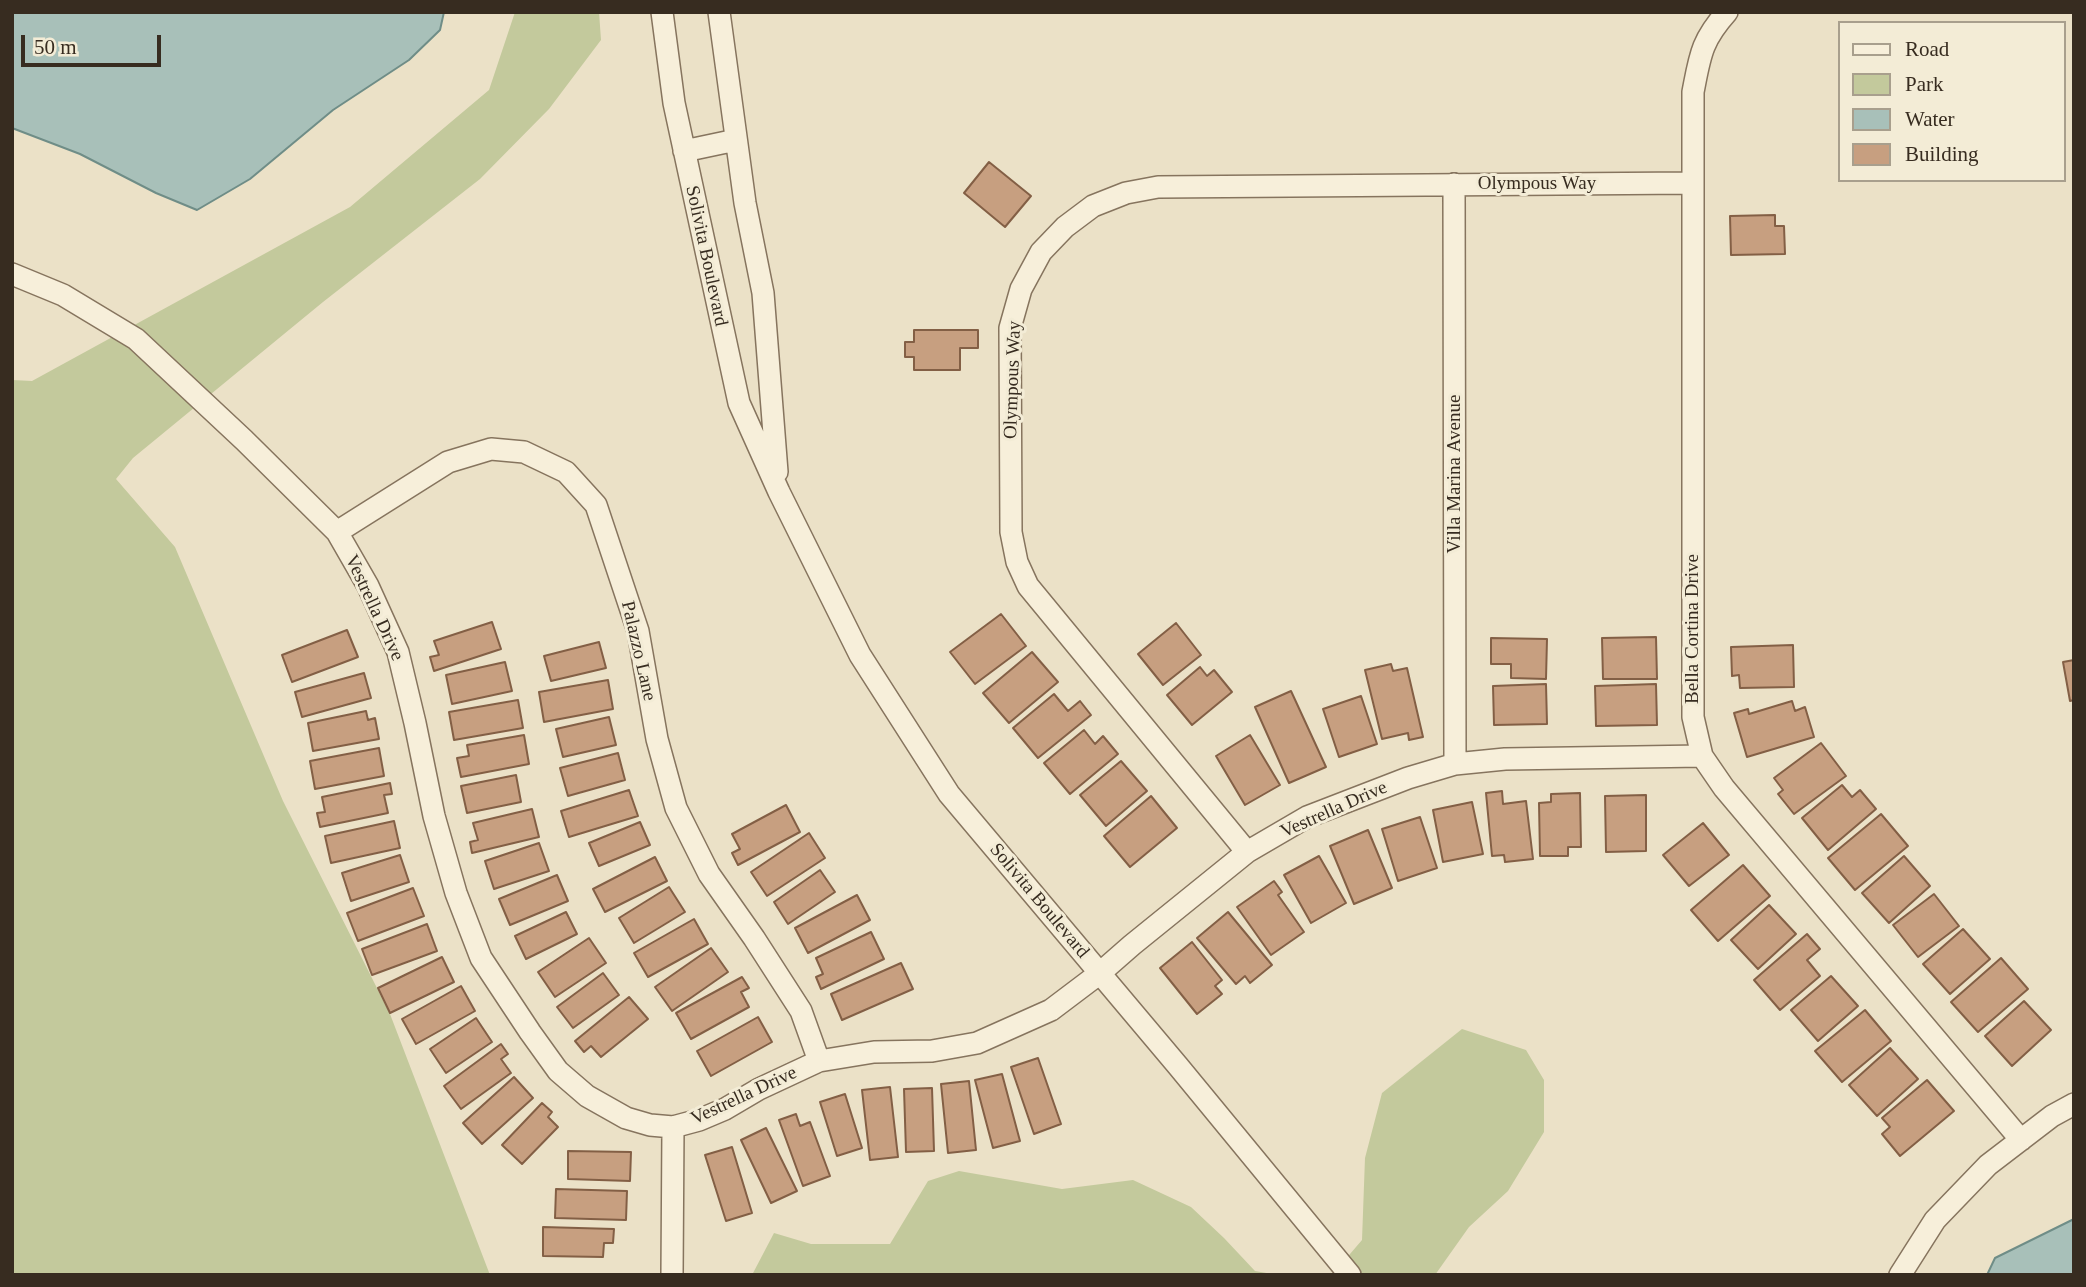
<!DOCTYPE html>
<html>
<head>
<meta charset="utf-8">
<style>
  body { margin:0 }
  #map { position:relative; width:2086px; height:1287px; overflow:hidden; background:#ebe1c7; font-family:Georgia,serif }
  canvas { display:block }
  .frame { position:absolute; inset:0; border:14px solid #372c20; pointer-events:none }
  .legend { position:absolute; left:1838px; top:21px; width:228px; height:161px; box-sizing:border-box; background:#f3ecd6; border:2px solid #a89f8d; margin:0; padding:9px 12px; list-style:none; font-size:21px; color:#372c20 }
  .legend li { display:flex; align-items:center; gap:14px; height:35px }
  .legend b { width:35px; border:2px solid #a89f8d }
  .scale { position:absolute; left:21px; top:35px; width:140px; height:32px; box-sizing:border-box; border:4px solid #372c20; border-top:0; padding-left:9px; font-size:21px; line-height:24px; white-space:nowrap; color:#372c20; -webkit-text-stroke:5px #f3ecd6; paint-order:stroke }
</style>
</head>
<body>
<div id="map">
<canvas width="2086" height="1287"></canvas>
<div class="frame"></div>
<ul class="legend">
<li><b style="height:9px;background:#f7efda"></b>Road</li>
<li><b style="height:19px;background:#c3c99c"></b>Park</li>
<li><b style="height:19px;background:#a8c0b9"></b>Water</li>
<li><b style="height:19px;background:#c79f80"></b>Building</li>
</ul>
<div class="scale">50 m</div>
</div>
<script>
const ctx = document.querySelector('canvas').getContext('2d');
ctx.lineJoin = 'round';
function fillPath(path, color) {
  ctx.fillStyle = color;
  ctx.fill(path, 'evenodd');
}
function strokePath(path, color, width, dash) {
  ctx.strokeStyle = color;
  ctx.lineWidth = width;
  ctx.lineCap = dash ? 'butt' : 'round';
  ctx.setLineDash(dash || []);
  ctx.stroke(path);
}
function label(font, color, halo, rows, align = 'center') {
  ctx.font = font + ' Georgia,serif';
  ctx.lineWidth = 6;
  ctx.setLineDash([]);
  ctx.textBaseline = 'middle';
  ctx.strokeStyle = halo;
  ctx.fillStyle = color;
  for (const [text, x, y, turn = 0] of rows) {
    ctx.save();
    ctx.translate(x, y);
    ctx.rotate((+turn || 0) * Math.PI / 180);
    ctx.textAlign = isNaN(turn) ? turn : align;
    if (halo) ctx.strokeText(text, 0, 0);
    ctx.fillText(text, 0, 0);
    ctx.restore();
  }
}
const green = new Path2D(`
  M515,12H599L601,40L549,109L480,179L323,302L133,458L116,479L175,547L283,801L390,1014L490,1275H12V380L32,381L350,207L489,90Z
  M1462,1029L1526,1050L1544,1080V1132L1508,1191L1469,1227L1435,1275H1332L1362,1240L1365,1158L1382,1093Z
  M959,1171L1062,1189L1133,1180L1191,1207L1224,1238L1255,1271L1278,1275H752L774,1233L811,1244H890L928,1181Z`);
const water = new Path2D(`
  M12,12H444L440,30L409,60L333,110L250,179L197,210L156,193L80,154L12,128Z
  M2074,1219V1275H1987L1995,1258Z`);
const building = new Path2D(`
  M989,162L1031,196L1005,227L964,193Z
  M1775,215V226H1784L1785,254L1731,255L1730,216Z
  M914,330H978V348H960V370H914V357H905V342H914Z
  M1001,614L1026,646L975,684L950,652Z
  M492,622L501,649L434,671L430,657L439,655L434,641Z
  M1176,623L1201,655L1163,685L1138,654Z
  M347,630L358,657L292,682L282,655Z
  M1656,637L1657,679H1603L1602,638Z
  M1491,638L1547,639L1546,679L1511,678V664H1491Z
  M599,642L606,668L551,681L544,656Z
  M1793,645L1794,687L1740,688L1739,675L1732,676L1731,647Z
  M1032,652L1058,682L1009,723L983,693Z
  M2074,660V700L2070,701L2063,662Z
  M505,662L512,691L452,704L446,675Z
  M1391,664L1393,671L1407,668L1423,737L1409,740L1408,733L1382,739L1365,670Z
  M1200,667L1207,676L1214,670L1232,692L1192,725L1167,695Z
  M364,673L371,698L302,717L295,692Z
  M608,680L613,709L544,722L539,692Z
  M1546,684L1547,724L1494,725L1493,686Z
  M1656,684L1657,725L1596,726L1595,686Z
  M1291,691L1326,767L1289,783L1255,707Z
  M1054,694L1068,711L1080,701L1091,715L1038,758L1013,728Z
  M1361,696L1377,744L1339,757L1323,709Z
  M518,700L523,728L454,740L449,712Z
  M1792,701L1795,711L1805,707L1814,737L1747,757L1734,713L1748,709L1749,714Z
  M366,711L368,720L375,718L379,739L313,751L308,723Z
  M609,717L616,745L563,757L556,729Z
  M1084,730L1095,744L1103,736L1118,754L1070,794L1044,763Z
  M524,735L529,764L461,777L457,758L469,756L467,745Z
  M1250,735L1280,785L1245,805L1216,756Z
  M1821,743L1846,776L1794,814L1778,794L1783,790L1774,778Z
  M379,748L384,776L315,789L310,761Z
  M618,753L625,780L568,796L560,768Z
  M1121,761L1147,791L1106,826L1080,795Z
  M516,775L521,802L467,813L461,786Z
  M390,783L392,794L384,795L388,813L320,827L317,813L325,812L322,797Z
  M1842,785L1852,797L1860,790L1876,809L1828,850L1802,818Z
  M629,790L638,816L569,837L561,811Z
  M1502,791L1503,804L1526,801L1533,859L1505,862L1504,855L1492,856L1486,793Z
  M1580,793L1581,847H1568V856H1540L1539,803L1551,802V794Z
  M1646,795V851L1606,852L1605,796Z
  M1151,796L1177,828L1130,867L1104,836Z
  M1472,802L1483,854L1443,862L1433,810Z
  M786,805L800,832L738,865L732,853L740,849L732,834Z
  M532,809L539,837L472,853L470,842L478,840L473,823Z
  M1881,814L1908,846L1855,890L1828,858Z
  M1420,817L1437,868L1398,881L1382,829Z
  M394,821L400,848L331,863L325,836Z
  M640,822L650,845L599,866L589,843Z
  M1703,823L1729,855L1689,886L1663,855Z
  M1368,830L1392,888L1354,904L1330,846Z
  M809,833L825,858L767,896L751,872Z
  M539,843L549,871L494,889L485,861Z
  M400,855L409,882L351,901L342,873Z
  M1319,856L1346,903L1311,923L1284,875Z
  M1904,856L1930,886L1889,923L1862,893Z
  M655,857L667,881L605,912L593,889Z
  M1743,865L1770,896L1718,941L1691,910Z
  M820,870L835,892L788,924L774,902Z
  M557,875L568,901L510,925L499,899Z
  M1274,881L1282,892L1278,895L1304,932L1271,955L1237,907Z
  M669,887L685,912L634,943L619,918Z
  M413,888L424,916L358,941L347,913Z
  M1934,894L1959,926L1918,957L1893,925Z
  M857,895L870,920L808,953L795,928Z
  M1769,905L1796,934L1758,969L1731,940Z
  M566,912L577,934L526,959L515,936Z
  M1228,912L1272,965L1250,983L1245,976L1236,984L1197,938Z
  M694,919L708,944L648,977L634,953Z
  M427,924L437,951L372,975L362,949Z
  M1963,929L1990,959L1950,994L1923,964Z
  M871,932L884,959L821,989L816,977L823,974L816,958Z
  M1807,934L1820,949L1807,960L1820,976L1780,1010L1754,980Z
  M589,938L606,963L555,997L538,972Z
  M1192,942L1222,980L1215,986L1222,994L1197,1014L1160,968Z
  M711,948L728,972L672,1011L655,987Z
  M442,957L454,982L390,1013L378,988Z
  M2001,958L2028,989L1978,1032L1951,1002Z
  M901,963L913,989L842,1020L831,994Z
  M603,973L619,995L573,1028L557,1007Z
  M1831,976L1858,1006L1818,1041L1791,1010Z
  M742,977L749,988L741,992L749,1007L691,1039L676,1013Z
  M461,986L475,1011L416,1044L402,1019Z
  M629,997L648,1019L601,1057L591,1046L584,1052L575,1041Z
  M2024,1001L2051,1030L2012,1066L1985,1036Z
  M1865,1010L1891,1041L1842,1082L1815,1051Z
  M758,1017L772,1042L711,1076L697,1051Z
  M476,1018L492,1042L446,1073L430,1049Z
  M501,1044L508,1054L501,1059L511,1073L461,1109L444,1086Z
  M1890,1048L1918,1079L1877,1116L1849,1085Z
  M1038,1058L1061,1124L1034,1134L1011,1067Z
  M1002,1074L1020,1141L993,1148L975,1080Z
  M514,1077L533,1098L482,1144L463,1123Z
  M1927,1080L1954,1111L1900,1156L1882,1134L1890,1127L1882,1118Z
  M969,1081L976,1150L948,1153L941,1084Z
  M890,1087L898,1157L870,1160L862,1090Z
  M932,1088L934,1151L906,1152L904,1089Z
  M845,1094L862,1148L837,1156L820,1102Z
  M542,1103L552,1112L548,1117L558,1127L522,1164L502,1145Z
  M796,1114L800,1126L810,1122L830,1176L803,1186L779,1120Z
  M766,1128L797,1191L771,1203L741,1140Z
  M732,1147L752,1213L726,1221L705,1155Z
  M568,1151L631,1152L630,1181L568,1179Z
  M556,1189L627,1191L626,1220L555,1218Z
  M543,1227L614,1229L613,1243H604L603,1257L543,1256Z`);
const street = new Path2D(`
  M662,12L674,103L739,403L779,492L860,655L949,794L1178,1066L1350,1275
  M719,12L745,203L763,293L777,472
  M1727,12C1701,41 1700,56 1693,92V717L1702,756L1724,788L2021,1140
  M684,151L736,140
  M1454,184L1455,764
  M12,274L63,295L136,339L244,440L337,532L368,586L398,652L415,723L434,816L456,893L481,958L530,1032L558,1071L587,1096L626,1118L650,1125L673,1127L699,1120L725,1109L759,1089L819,1061L874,1052L932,1051L977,1043L1051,1010L1100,973L1132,945L1247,852L1307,817L1408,778L1455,764L1505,759L1702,756
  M337,532L448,462L491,449L524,452L566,472L596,505L638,631L657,739L676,808L709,874L754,938L801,1011L819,1061
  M1247,852L1028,586L1017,562L1011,532L1010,328L1021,289L1041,252L1065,227L1093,206L1126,193L1158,187L1692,183
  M672,1275L673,1127
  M1900,1275L1935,1220L1988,1165L2052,1116L2074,1104`);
const streetNames = [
  ["Olympous Way",1537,184],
  ["Solivita Boulevard",706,256,78],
  ["Olympous Way",1013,380,-88],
  ["Villa Marina Avenue",1455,474,-90],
  ["Vestrella Drive",374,608,65],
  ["Bella Cortina Drive",1693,629,-90],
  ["Palazzo Lane",638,651,77],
  ["Vestrella Drive",1334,810,-24],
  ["Solivita Boulevard",1039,901,50],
  ["Vestrella Drive",744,1096,-25]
];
fillPath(green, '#c3c99c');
fillPath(water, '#a8c0b9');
strokePath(water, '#6f8d87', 2);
fillPath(building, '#c79f80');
strokePath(building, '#835f45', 2);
strokePath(street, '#86745e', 24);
strokePath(street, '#f7efda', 21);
label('19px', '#372c20', '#f3ecd6', streetNames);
</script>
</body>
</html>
